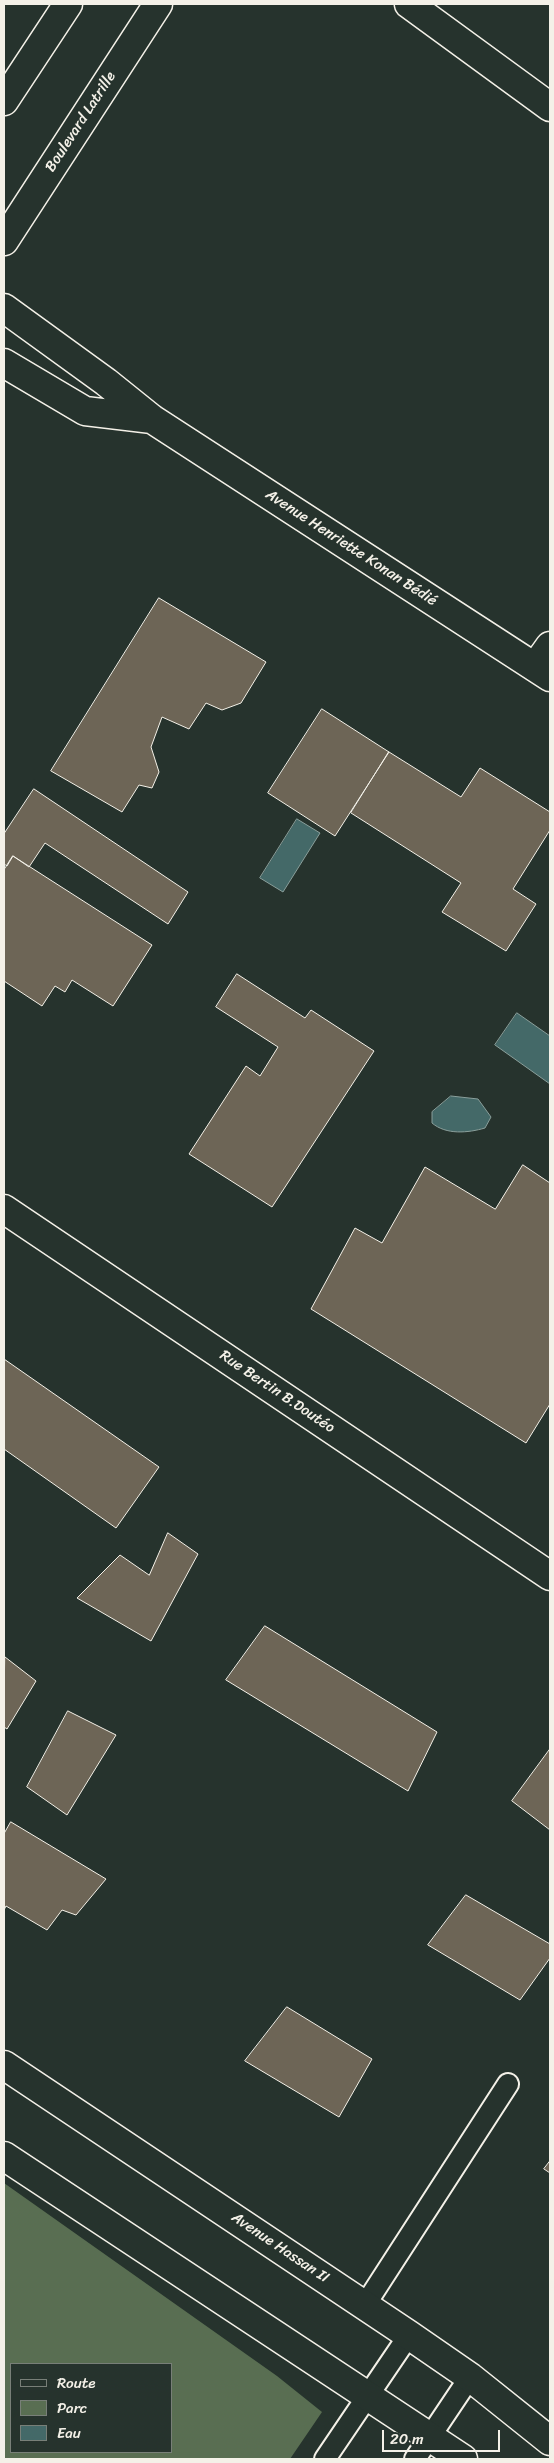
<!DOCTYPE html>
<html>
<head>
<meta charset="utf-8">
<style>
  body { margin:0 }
  #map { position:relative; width:554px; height:2463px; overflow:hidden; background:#26332d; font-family:Sriracha,sans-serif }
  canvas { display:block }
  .frame { position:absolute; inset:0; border:5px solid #f4f1e8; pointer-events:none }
  .legend { position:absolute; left:10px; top:2363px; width:162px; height:90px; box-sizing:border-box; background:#26332d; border:1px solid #787f78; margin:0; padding:6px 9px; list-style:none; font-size:15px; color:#f4f1e8 }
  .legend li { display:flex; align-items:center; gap:10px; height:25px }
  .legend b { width:25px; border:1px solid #787f78 }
  .scale { position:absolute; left:382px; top:2430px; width:118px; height:22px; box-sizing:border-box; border:2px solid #f4f1e8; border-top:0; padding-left:6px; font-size:15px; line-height:18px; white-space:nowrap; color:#f4f1e8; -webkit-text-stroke:4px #26332d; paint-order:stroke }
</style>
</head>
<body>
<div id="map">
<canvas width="554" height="2463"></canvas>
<div class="frame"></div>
<ul class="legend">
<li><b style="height:6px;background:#26332d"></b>Route</li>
<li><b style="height:14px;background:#596e52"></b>Parc</li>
<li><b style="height:14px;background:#446968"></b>Eau</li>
</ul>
<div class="scale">20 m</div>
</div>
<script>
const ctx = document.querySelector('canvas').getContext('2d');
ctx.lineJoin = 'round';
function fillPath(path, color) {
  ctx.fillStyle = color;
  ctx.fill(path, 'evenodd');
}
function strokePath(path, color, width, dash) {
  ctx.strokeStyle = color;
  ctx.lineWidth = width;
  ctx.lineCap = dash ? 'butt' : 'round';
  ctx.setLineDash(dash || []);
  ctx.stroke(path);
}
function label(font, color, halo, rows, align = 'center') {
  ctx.font = font + ' Sriracha,sans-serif';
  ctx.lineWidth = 4.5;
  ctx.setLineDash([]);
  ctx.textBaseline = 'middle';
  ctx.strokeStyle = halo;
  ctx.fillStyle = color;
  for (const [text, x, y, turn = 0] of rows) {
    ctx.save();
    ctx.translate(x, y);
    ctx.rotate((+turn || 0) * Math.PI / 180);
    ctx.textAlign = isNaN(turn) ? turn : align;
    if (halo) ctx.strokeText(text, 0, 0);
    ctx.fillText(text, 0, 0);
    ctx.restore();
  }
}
const green = new Path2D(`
  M4,2183L277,2376L322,2412L290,2459H4ZM11,2364H171V2452H11Z`);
const water = new Path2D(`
  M297,819L320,833L283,892L260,878Z
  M517,1013L550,1036V1084L495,1045Z
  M451,1096L478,1099L491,1117L485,1128C468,1133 446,1135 432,1123V1112Z`);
const building = new Path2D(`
  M159,598L266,662L241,703L222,710L206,703L189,729L162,717L151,747L159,772L152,788L139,785L122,812L51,771Z
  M322,709L389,752L335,836L268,793Z
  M389,752L461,797L480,768L550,812V830L513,889L536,904L506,951L442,912L461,883L351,813Z
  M34,789L188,892L168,924L45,843L29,867L13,856L7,866L4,864V834Z
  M13,856L152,945L113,1006L72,980L65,992L55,986L42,1006L4,981V870Z
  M237,974L305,1018L311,1010L374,1051L272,1207L189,1154L246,1066L260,1076L278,1047L216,1007Z
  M523,1165L550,1183V1404L526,1443L311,1309L355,1228L382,1243L425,1167L495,1209Z
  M4,1359L159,1467L116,1528L4,1449Z
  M168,1533L198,1554L151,1641L77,1598L120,1555L149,1575Z
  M265,1626L437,1732L408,1791L226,1680Z
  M5,1657L36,1681L7,1729L4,1727Z
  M68,1711L116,1735L67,1815L27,1787Z
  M550,1749V1830L512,1801Z
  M11,1822L106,1879L76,1915L62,1910L47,1930L6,1906L4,1910V1834Z
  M466,1895L550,1944V1958L520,2000L428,1945Z
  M287,2007L372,2059L339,2117L245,2061Z
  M550,2161V2173L544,2169Z`);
const service = new Path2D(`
  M365,2305L508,2084
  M325,2459L409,2335
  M415,2459L470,2377`);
const minor = new Path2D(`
  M409,4L550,107
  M4,308L106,382L152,419L550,677
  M4,363L85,411L152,419
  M535,667L550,646
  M4,1209L550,1576`);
const tertiary = new Path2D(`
  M4,101L68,4
  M4,241L158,4
  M4,2065L409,2335L470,2377L550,2441
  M4,2156L463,2459`);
const streetNames = [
  ["Boulevard Latrille",81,122,-57],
  ["Avenue Henriette Konan Bédié",351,548,33],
  ["Rue Bertin B.Doutéo",277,1392,34],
  ["Avenue Hassan II",280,2248,34]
];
fillPath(green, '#596e52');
fillPath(water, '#446968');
strokePath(water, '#8a9f9b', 1);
fillPath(building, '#6d6556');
strokePath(building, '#f4f1e8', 1);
strokePath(service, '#f4f1e8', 24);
strokePath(minor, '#f4f1e8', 31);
strokePath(tertiary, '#f4f1e8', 31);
strokePath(service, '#26332d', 20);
strokePath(minor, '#26332d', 28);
strokePath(tertiary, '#26332d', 28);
label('15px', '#f4f1e8', '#26332d', streetNames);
</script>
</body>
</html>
